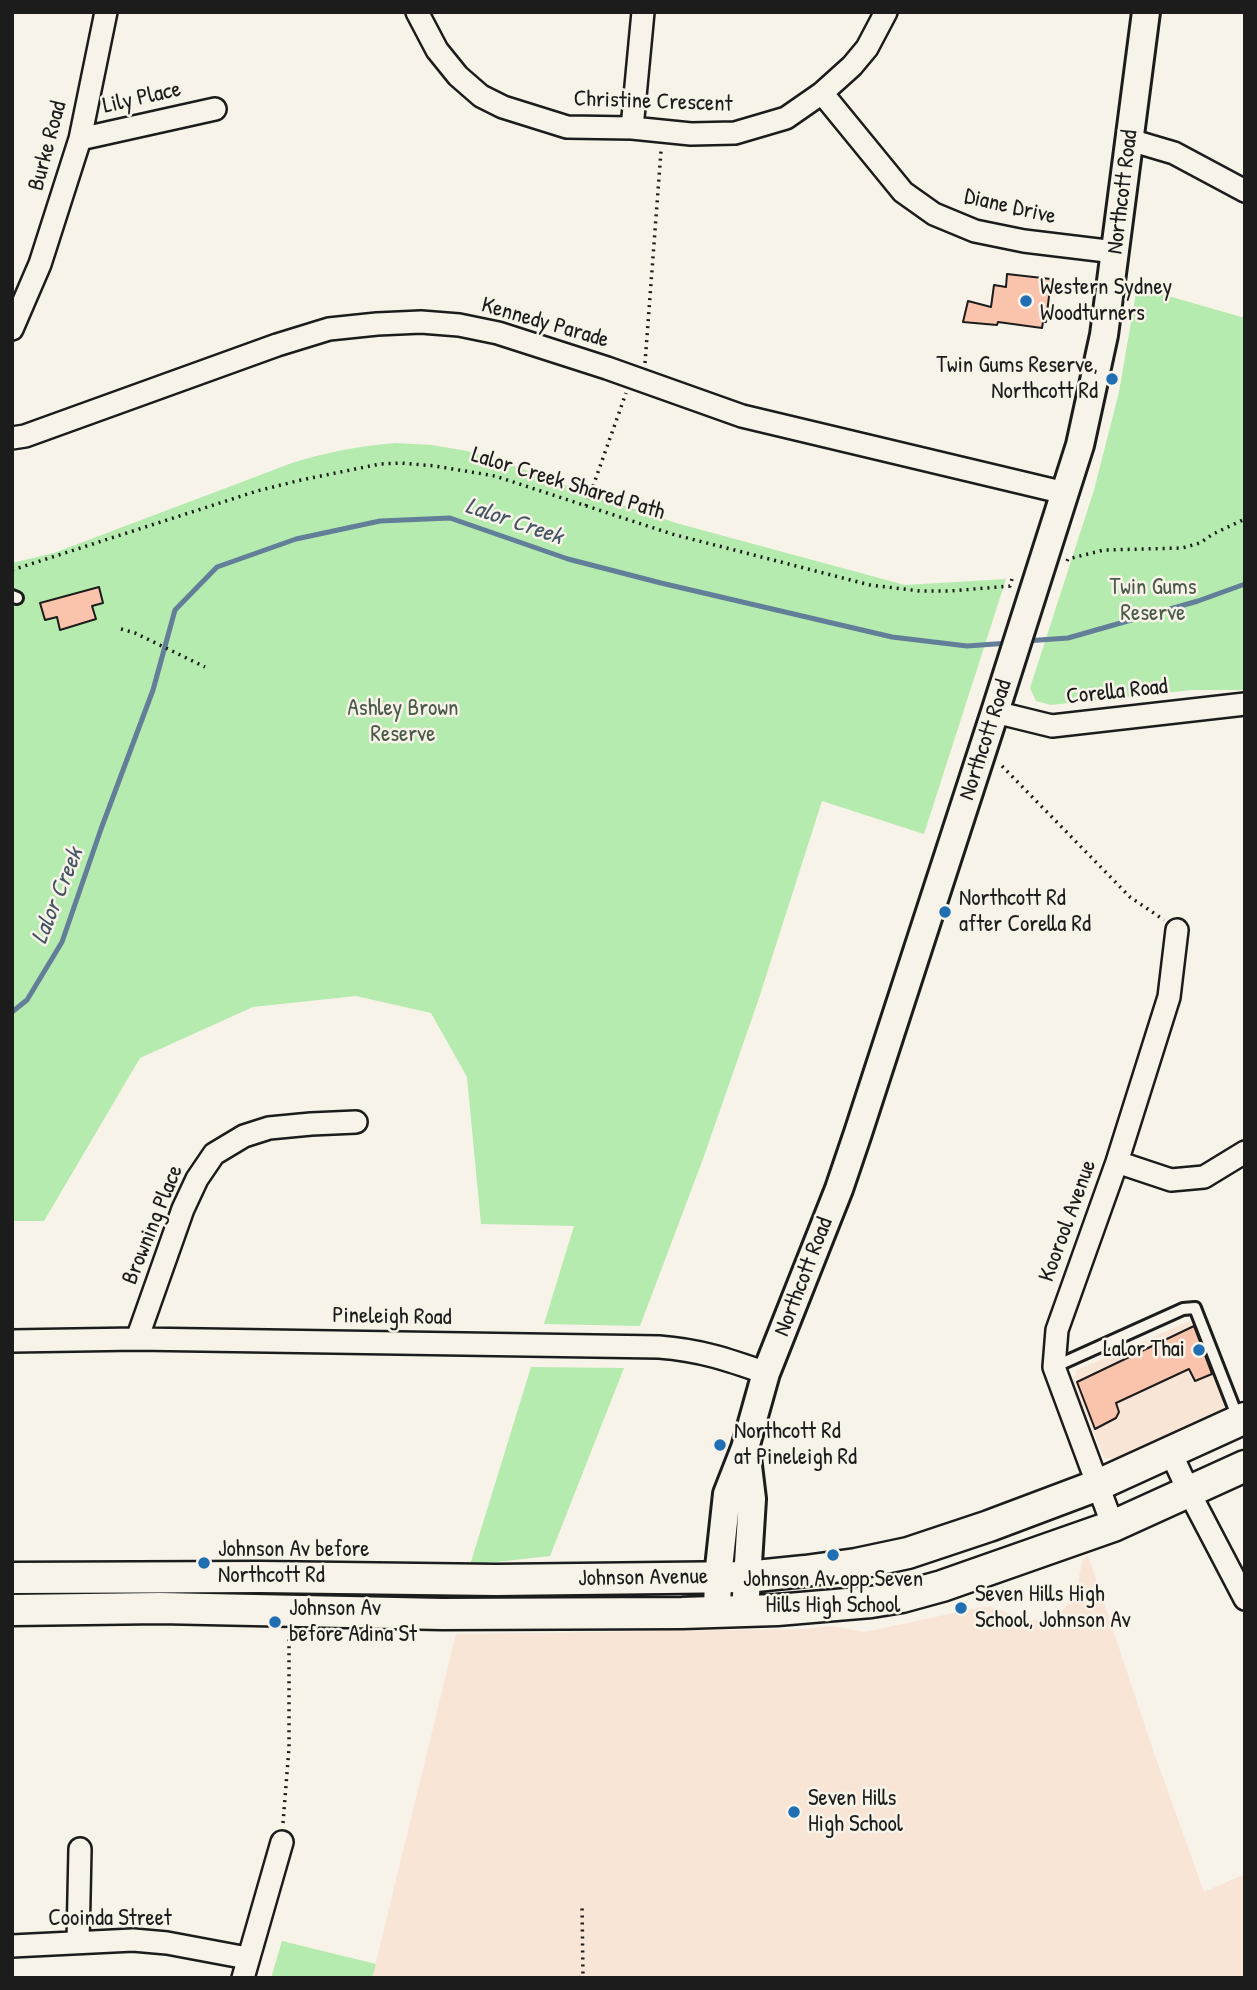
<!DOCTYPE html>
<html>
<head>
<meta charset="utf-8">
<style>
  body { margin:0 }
  #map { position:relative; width:1257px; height:1990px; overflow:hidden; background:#f7f3e8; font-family:"Patrick Hand",sans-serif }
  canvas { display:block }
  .frame { position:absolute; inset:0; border:14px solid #1c1c1c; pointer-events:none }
</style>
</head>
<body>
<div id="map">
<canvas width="1257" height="1990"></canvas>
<div class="frame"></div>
</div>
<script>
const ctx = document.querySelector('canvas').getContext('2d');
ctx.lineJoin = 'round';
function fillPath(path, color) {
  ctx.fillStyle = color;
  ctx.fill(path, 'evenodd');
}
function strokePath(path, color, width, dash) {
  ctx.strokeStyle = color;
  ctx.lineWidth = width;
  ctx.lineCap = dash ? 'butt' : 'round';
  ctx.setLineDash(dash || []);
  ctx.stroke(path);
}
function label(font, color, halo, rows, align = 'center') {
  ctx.font = font + ' "Patrick Hand",sans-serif';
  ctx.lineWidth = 5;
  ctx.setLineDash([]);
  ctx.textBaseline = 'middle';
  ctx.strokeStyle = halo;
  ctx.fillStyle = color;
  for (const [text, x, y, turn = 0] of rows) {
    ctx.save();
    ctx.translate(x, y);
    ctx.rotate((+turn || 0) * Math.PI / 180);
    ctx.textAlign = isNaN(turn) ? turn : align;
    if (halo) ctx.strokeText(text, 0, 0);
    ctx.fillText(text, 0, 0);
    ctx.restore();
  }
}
const built = new Path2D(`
  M1189,1321L1196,1325L1226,1403L1224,1409L1117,1459L1104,1458L1073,1380L1077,1370Z
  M1088,1555L1153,1750L1204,1892L1245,1874V1978H372L456,1634L804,1629L832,1626L865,1632L982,1607H991L1031,1621L1047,1618L1061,1612L1070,1601L1078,1583L1082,1561Z`);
const green = new Path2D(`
  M1137,287L1245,318V690H1192L1051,705L1036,701L1030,688L1094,490L1119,392Z
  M396,443L432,445L467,451L504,462L581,491L676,523L905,585L1006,579L924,834L822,801L758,1001L703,1159L640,1326L544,1324L574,1226L481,1224L467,1077L431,1013L356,996L253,1007L140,1058L44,1221H12V563L54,553L292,463C326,452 360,446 396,443Z
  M531,1367L624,1368L550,1556L470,1565Z
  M282,1941L376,1964L372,1978H271Z`);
const stream = new Path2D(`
  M1025,641L1068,638L1198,601L1245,584
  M12,1012L27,1000L62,942L101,829L153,690L175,610L217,567L296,539L380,521L450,518L568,559L661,583L892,637L967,646L1009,643`);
const building = new Path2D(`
  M1007,274L1051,279L1046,322H1043L1042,328L998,322L997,325L963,322L968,301L991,307L994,285L1006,287Z
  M99,587L103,603L92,606L96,619L60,630L57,617L45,620L40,603Z
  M1194,1326L1212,1374L1195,1381L1189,1369L1116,1403L1119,1412L1116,1418L1095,1429L1077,1382Z`);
const path = new Path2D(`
  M645,363L661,151
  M586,506L626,393
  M1067,561L1068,559L1104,550L1182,548L1200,543L1213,534L1245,519
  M12,570L257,491L301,480L380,464L401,463L435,466L495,476L672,534L870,585L920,591H950L1010,586L1012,579
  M121,629L135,633L205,667
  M1002,766L1130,897L1164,920
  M283,1823L289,1748V1634
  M579,1978L583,1976L582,1904`);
const service = new Path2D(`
  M12,596L17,598
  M1054,1367L1183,1309L1195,1308L1238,1418`);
const minor = new Path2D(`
  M417,12L437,50L458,76L481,96L503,107L567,127L632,128L691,134L735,133L786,118L822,93L852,66L867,48L886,12
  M822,93L903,192L934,214L975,231L1024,241L1115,252
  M632,128L643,12
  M80,139L215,109
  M1130,140L1174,153L1245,191
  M12,329L40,264L80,139L106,12
  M12,438L25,436L277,345L329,329L377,324L421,322L459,325L498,333L607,368L742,416L1065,493
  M995,712L1052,726L1245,704
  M1117,1162L1171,1180L1204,1177L1245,1152
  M137,1339L183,1209L197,1179L214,1154L244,1136L269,1128L311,1124L356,1122
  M12,1341L137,1339L659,1347C700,1350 729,1360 766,1373
  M1170,1451L1189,1492L1245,1599
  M1113,1526L1054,1367L1057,1330L1117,1162L1169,997L1177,930
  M78,1942L80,1849
  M12,1946L133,1940L167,1943L247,1958
  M243,1978L282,1842`);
const tertiary = new Path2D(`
  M745,1611L752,1499L746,1449
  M717,1612L718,1577L727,1494L745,1448L766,1373L839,1189L858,1133L995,712L1080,445L1104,335L1146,12`);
const secondary = new Path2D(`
  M12,1578L260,1577L496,1580L746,1577L805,1571L856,1564L908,1553L989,1526L1098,1485L1245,1418
  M12,1610L160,1608L442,1614L682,1613L777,1610L871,1602L902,1597L942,1586L1113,1526L1245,1466`);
const markers = [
  [1026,301,7,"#1f6fb2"],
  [1112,379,7,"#1f6fb2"],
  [945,912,7,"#1f6fb2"],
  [1199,1350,7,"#1f6fb2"],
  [720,1445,7,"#1f6fb2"],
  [833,1555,7,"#1f6fb2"],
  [204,1563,7,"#1f6fb2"],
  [961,1608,7,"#1f6fb2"],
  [275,1622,7,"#1f6fb2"],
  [794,1812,7,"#1f6fb2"]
];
const streetNames = [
  ["Lily Place",142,98,-13],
  ["Christine Crescent",653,102,2],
  ["Burke Road",48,146,-75],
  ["Northcott Road",1123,192,-83],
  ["Diane Drive",1010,207,13],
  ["Kennedy Parade",545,323,16],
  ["Lalor Creek Shared Path",568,484,17],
  ["Corella Road",1117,692,-6],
  ["Northcott Road",986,740,-72],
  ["Koorool Avenue",1068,1221,-70],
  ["Browning Place",153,1225,-68],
  ["Northcott Road",804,1277,-69],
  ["Pineleigh Road",392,1317,1],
  ["Johnson Avenue",643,1578,-1],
  ["Cooinda Street",110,1919]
];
const poiNames = [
  ["Western Sydney",1040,288],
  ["Woodturners",1040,314],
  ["Twin Gums Reserve,",1098,366,"right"],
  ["Northcott Rd",1098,392,"right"],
  ["Northcott Rd",959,899],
  ["after Corella Rd",959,925],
  ["Lalor Thai",1185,1350,"right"],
  ["Northcott Rd",734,1432],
  ["at Pineleigh Rd",734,1458],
  ["Johnson Av before",218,1550],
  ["Northcott Rd",218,1576],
  ["Johnson Av opp Seven",833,1580,"center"],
  ["Hills High School",833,1606,"center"],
  ["Seven Hills High",975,1595],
  ["School, Johnson Av",975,1621],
  ["Johnson Av",289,1609],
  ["before Adina St",289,1635],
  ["Seven Hills",808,1799],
  ["High School",808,1825]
];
const parkNames = [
  ["Twin Gums",1153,588],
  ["Reserve",1153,614],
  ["Ashley Brown",403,709],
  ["Reserve",403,735]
];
const waterNames = [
  ["Lalor Creek",514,522,19],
  ["Lalor Creek",58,896,-68]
];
fillPath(built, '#f8e5d6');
fillPath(green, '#b5ebae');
strokePath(stream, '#627e99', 5);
fillPath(building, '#fac4ac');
strokePath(building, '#1c1c1c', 2);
strokePath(service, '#1c1c1c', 16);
strokePath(minor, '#1c1c1c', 26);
strokePath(tertiary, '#1c1c1c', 32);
strokePath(secondary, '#1c1c1c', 35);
strokePath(path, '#1c1c1c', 3.5, [2, 5]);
strokePath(service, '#f7f3e8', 10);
strokePath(minor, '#f7f3e8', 21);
strokePath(tertiary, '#f7f3e8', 26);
strokePath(secondary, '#f7f3e8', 30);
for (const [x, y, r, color] of markers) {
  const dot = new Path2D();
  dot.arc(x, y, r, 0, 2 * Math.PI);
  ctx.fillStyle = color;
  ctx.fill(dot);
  strokePath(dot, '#f7f3e8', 2.5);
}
label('23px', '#1c1c1c', '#f7f3e8', streetNames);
label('23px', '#1c1c1c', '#f7f3e8', poiNames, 'left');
label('23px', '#4a5a48', '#f7f3e8', parkNames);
label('italic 24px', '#455565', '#f7f3e8', waterNames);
</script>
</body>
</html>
